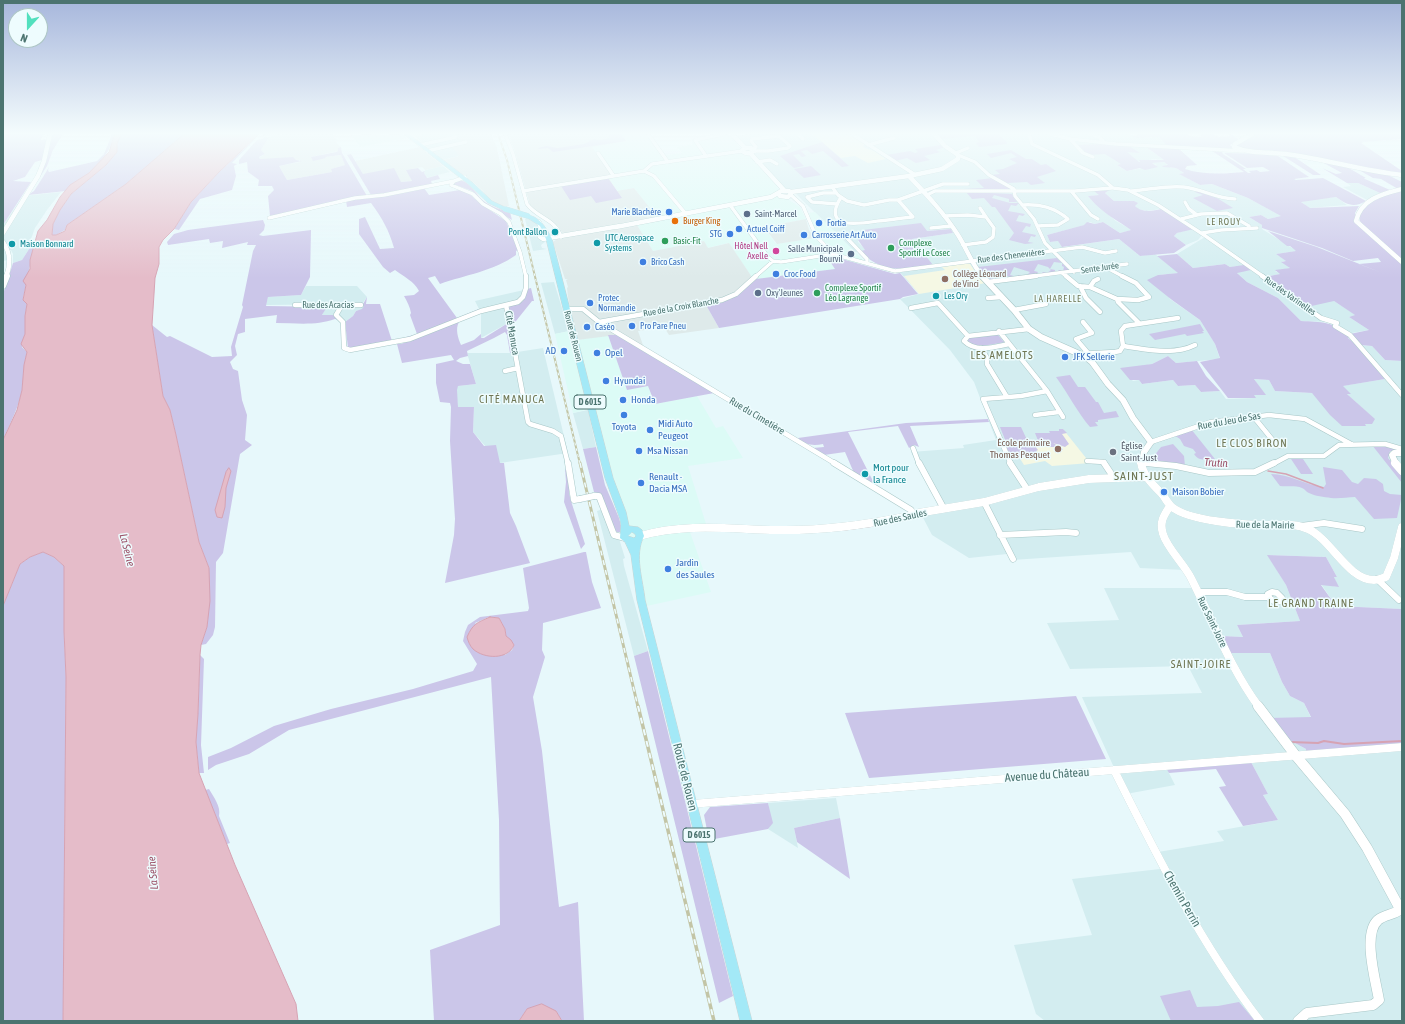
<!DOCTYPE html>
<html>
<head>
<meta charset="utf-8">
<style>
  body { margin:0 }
  #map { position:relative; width:1405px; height:1024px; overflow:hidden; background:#e7f8fb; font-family:"Asap Condensed",sans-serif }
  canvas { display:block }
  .frame { position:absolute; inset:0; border:4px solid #4c7470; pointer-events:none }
  .north { position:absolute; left:8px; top:8px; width:40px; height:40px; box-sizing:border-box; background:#eefcfe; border:1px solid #adc6c5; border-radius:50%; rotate:201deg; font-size:11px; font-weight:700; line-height:16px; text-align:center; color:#4c7470 }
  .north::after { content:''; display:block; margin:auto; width:14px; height:18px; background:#52e0be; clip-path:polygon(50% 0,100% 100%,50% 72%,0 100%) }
</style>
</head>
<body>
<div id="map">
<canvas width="1405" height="1024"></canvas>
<div class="frame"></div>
<div class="north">N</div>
</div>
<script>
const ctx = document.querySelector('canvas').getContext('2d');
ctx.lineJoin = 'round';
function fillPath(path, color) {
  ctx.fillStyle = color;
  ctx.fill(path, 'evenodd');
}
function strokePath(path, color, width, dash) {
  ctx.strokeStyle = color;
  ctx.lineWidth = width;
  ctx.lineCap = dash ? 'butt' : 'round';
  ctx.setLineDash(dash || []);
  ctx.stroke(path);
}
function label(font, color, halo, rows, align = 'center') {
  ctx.font = font + ' "Asap Condensed",sans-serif';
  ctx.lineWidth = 3;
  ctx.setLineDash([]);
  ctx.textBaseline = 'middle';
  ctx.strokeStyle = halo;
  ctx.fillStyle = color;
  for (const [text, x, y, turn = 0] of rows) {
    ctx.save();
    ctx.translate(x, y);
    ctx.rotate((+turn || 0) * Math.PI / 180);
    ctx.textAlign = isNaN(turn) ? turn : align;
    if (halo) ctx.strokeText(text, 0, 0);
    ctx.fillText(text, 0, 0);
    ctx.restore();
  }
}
const residential = new Path2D(`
  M412,134H455L461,144L459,156L443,160Z
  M751,134H1130L1137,138L1159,137L1167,146L1146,147L1164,160L1155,159L1117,165L1127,171L1157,165L1151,163L1164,162L1171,168H1176L1184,173L1180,174L1200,185L1212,184L1248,198L1282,216L1268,219L1261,215L1249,217L1262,225V229L1297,251L1276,254L1287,261H1282L1290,268L1275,271L1281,274L1262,277L1334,301L1356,315L1349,317L1369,330L1346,334L1327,322L1301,321L1278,298L1247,282L1236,272L1251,270L1244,266L1230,267L1225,264L1193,268L1177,254L1205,237L1202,235L1198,240L1186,245L1174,236L1177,233L1184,231L1161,209L1147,211L1137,209L1135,206L1114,201L1105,193L1109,189L1100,195L1088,196L1116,221L1132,230L1120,233L1103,222L1095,224L1090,222L1085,225L1047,235L1050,242L1058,241L1063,247L1119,239L1140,256L1155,254L1179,273L1158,275L1170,299L1200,320L1215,344L1220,359L1176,363L1168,356L1152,364L1142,366L1132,380L1133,381L1139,380L1142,384L1173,380L1178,386L1195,385L1201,392L1220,391L1226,399L1255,398L1253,395H1265L1254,379L1269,380L1275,391L1312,393L1365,424L1374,419L1347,394H1350L1342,386L1385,379L1357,345L1372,346L1385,360L1402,361V596H1398L1402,601V609L1336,606L1321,584L1338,587L1334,577H1337L1326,557L1268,555L1286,585L1300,621L1237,625L1243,637L1222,636L1270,653L1282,682L1290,696L1304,703L1311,718H1269L1284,737L1306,749L1402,750V1021H1045L1036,1014L1014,945L1092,935L1072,879L1160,869L1152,853L1224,841L1217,831L1278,820L1263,795L1268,794L1251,762L1167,769L1175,785L1126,794L1082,697L1202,693L1188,666L1070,669L1047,623L1119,620L1104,588H1193L1184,570L1140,568L1131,552L1012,560L1007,554L969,558L932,535L919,510L939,507L911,452L964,448L963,445L996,440L974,382L950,350L900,299L919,294L898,270L932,265L912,239L953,233L951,229L927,231L862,233L858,236V242L866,250L855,252L796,194L785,189L752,154L755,152L745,146L736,136Z
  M443,166L450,172L426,178L424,173L425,170Z
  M1347,183H1358L1380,193L1367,200L1343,187L1351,186Z
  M61,192L47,210L35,228L31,239V246L22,260L13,263V254L11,250L6,252L8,260L3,261V225L23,196Z
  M1336,197L1347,205L1309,208L1300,201Z
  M528,218L538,225L539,231L538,238L545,242L541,245L542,248L547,249L533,251L525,219Z
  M554,282L569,331L555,334L541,283Z
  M306,286H357L367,297L362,304L266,305L268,297L301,295Z
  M524,290L520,300L505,304L508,323L481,338V313L475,301Z
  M327,306H365L362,310L356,311L353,316L345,322H339L334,315H322Z
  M543,348L568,453L500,463L473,432L474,407L458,408L456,390L458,386L476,384L467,353H511Z
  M588,410L596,447L583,449L573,413Z
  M606,508L613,529L617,532L625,558L623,559L624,566L648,651L634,656L597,511Z
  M836,798L840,818L794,828L798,848L768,829L772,823L768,803Z`);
const commercial = new Path2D(`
  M403,134L407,138L360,147L351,135Z
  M621,134H650L666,155L682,153L677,147L693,144L691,141L692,139L718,134L731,135L745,154L749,156L776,185L779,190L777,192L800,207L806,219L764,227L776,244L819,237L813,228L809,213L815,212L863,260L859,264L828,257L836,269L757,280L752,277L728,243L707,248L704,241L653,251L637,225L641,197L634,188L618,192L607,177L591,146L626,141Z
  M575,330L577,340L608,335L627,389L648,386L655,404L697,396L716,428L723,426L743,458L688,466L706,524L690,526V532L711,592L642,607L628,529L593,408L573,413L555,334Z`);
const industrial = new Path2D(`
  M283,134H332L337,141L336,142L341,147L338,148V151L311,157L325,158V157L341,155L346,165L331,169L332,172L287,180L279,166L300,162V160L260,159L259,158L265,154L261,150L262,148L269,137Z
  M455,134H491L497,148L509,206L501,207L487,198L483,191L474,183L443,160L459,156L451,146L461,144Z
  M508,134H621L626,141L592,147L612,176L608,177L617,191L634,188L660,221L637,225L653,251L704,241L708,248L729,243L752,277L732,294L706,305L719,328L669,335L664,327L638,331L644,348L617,335L577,340L568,297L567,288L568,287L566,280L568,279H565L553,242L563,234L558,226L535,211L530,205L514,149Z
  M420,147L443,166L425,170L422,167L407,170L412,181L400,182L363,174L355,161Z
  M806,219L809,230L815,238L777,244L764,227Z`);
const education = new Path2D(`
  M812,134L850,135L865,144L863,146L865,148L874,151L886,159L868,163L855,156L841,158Z
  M968,263L970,264L978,276L986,283L919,294L904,276L945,270L942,267Z
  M1059,429H1063L1090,463L1052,466L1045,461L1024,465L1019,457L1037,455L1036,447L1039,443L1065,442Z`);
const green = new Path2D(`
  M3,134H45L43,135L41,140L47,139L42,160L35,162L25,177L13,181L31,182L3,225Z
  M53,134H63L53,150L47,166L30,193Z
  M112,134H115C111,150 101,163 88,174C80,180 72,183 66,191L28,195L34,191L43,177L80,172L43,177L49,167L48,170L49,172L97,161L104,154Z
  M121,134H184L126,184L67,225L65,230L56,235H52L53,224L60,210L71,194L106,165L117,152V144Z
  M616,134H621L626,141L553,152L548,148L539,149L538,148L546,146L558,148L584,144L594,139L600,140L610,138L608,135Z
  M937,134H998L1006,141L1007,144L979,147L976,143L979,142L975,136L942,139Z
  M1137,134H1188L1190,136L1202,137L1200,134H1214L1218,137L1230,136L1228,134H1231L1240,140L1230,145L1236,150L1167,146L1159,137L1137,138L1132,136L1138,135Z
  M1255,134H1398L1402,136V139L1362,142L1363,143H1361L1402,171V173L1398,174L1269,150L1246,151L1236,145Z
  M257,137L232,163L237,164L234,166L236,176L232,190L200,199L179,230L174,229L191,202L219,172Z
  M269,137L262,148L261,150L265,154L259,157L260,159L293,157L296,160L302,161L279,166L287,180L332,172L331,169L345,165L341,155L325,157L326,158L313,161L311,157L336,152L338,151V148L341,147L342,153L367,196L270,216L268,196L274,190L272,186H258L259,180L248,172L247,162L239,164V160L257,140Z
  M822,142L849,166L842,167L823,151L812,154L807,150L801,151L806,156L802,157L799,154L793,155L804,166L794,168L780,156Z
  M1102,144L1129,146L1140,153L1127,152L1139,162H1140L1139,160H1164L1146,147L1178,148L1197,165L1187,166L1185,169C1204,175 1224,174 1244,172L1212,151L1222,152L1223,154L1246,169H1243L1248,173H1251L1249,171L1257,170L1260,172L1270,171L1263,167L1247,168L1224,153L1275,154L1309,177L1294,179L1296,180L1323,178L1366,201C1354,208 1347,205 1336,197L1301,202L1310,208L1359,206L1355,213L1357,221L1402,263V361L1385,360L1372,346L1360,345L1350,334L1369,330L1349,317L1355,315L1334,301L1307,307L1264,277L1280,274L1275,270L1290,268L1281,262L1286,261L1276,254L1296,251L1290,246H1287L1268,231L1317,247L1382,273L1359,264L1381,262L1378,258L1353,261L1322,248L1262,228V225L1249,217L1261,215L1268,219L1281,216L1248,198L1212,184L1200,185L1179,174L1184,173L1176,168L1163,167L1162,166L1168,165L1164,162L1152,163L1158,167L1145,170L1140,168L1127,171L1117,165L1121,164L1105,154L1089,155L1077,145Z
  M941,145L945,147L936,150L940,152L949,150L924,156L930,160L916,163L907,158L895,161L886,155L910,151L915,153L918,152L915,149Z
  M1011,150L1026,159H1032L1041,165L1046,164L1056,171L1037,177L1045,183L1031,185L1027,182L1007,183L991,175L1000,174L995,170L1003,169L1017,163L1009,159L1017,157L1011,153L991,158L987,154Z
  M351,154L363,174L394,168L401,182L412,181L406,170L418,168L422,172L425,171L424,173L427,178L438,175L440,179L431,181L432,184L388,193L371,195L349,158L347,155Z
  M1280,154L1293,156L1321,175H1313Z
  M1320,161L1347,167L1366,178H1364L1365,179L1390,190L1380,193L1358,183H1347L1322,168L1336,174L1342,173Z
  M811,166L821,175L804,178L794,169Z
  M1357,169L1386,174L1402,182V188L1398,189L1381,179L1373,178Z
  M608,178L622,198L596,203L591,196L570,200L561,186Z
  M993,178L1010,189V190H943L984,188L976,180Z
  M458,180C472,181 475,195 485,202C493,207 501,210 510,212L512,220L480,201L472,191L453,184Z
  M424,188L429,195L460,190L467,192L481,204L506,221L518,250L516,251V255C494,271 465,275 440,284L435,276L428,278L457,318L479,309L480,311L399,341L348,348L345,322L353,316L356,311L362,309L364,306H362L367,297L366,304H380L392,341L417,334L410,315L411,313C410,307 407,301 404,296L414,295L419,291C414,281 404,277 395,270L390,273L383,267L359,234V219L365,217L380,249L394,248C389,230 382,218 371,203L347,207L346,201L384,196Z
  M1109,190L1105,193L1114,201H1134L1138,203L1135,206C1142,213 1153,211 1161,209L1194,229L1177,233L1174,236L1186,245L1174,253L1140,256L1119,239L1062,247L1058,241L1050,242L1047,235L1084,225L1087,222L1095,224L1103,222L1120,233L1131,230C1114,218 1102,213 1088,196L1099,195L1094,191Z
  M1402,190V260L1361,224C1352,202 1387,195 1402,190Z
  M1196,191L1217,198L1233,208L1217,211L1193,198L1203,195L1195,192Z
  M966,192L1012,194L1017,202H1009V199L994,195L992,198L1010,203H1019L1016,206L1011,205L1008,211L1025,214L1023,216L1019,215L1016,221L1031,224L1030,227L1026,226L1022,232L1036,235L1035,237L1031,236L1028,242L1034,243L1025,244L1009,240L1014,233L995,207H992L984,198L972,199Z
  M263,220L265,225L264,230L259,235L263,236L311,230L310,277L301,295L268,297L266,306L327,307L322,315H335L338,320L335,319C316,326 296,323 276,323L277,315L245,319V332L238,334L235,346L237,355L230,362L233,369L238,371L242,400L247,415L245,440L252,445L240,454L223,553L216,562L215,627L213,635L206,644L201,645L207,627L209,568L199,542L176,435L170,410L163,396L152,325L167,337L170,336L212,357L232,356L231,347L243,307L242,305L253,251L256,245H247L248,242L222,248L223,241L210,243L209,239L168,245L167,242L174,234L188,230Z
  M921,223L927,231L951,229L953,233L912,239L933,265C902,269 884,275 860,251L865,250L858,240L863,230Z
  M31,246H34L23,299L27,304L25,316V334L22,347L27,352C24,365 24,377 22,390C19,407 10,423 3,440V294L13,263L22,260Z
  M1177,254L1193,268L1225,264L1230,267L1244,265L1251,270L1237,273L1247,282L1278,298L1301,321C1320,322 1336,321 1349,337L1348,338L1357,345L1385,379L1343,386L1351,394H1347L1375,419L1372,424H1365L1366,426H1342L1330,415L1312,393L1275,391L1269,380L1254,379L1266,395H1254L1256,398H1228L1200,362L1220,358L1215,344L1200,320L1172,300L1147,280L1158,275L1178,273L1157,256Z
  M827,257L842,259L895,274L900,273L918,294L903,297L900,299L719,328L706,305L731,299L756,279L835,269Z
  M1057,258L1068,269L1069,271L1057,272L1059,270L1063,271L1064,267L1062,266V263L1054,262L1050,269L1055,270V273L1040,275L1043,272L1047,273L1051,270L1048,267L1038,264L1034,271L1038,272L1036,275L1018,277V275H1027L1030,272L1014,267L1010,275L1014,276L1012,278L1007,276V273L996,270L991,277L995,278L991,280L987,279L978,267Z
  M531,288L534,301H532L512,326L508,309L510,306L523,301L527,289Z
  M459,322C455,329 458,338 461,345L474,340L481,334V338H484L508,323L513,353H510L507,335L505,332L494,338L467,351L468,356L460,358L456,361L463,364H470L476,384L458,386L457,390L458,407H474L473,432L484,446L496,445L500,463H504L510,513L516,526L530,563L445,583L454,535L455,519L450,441L451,407L450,403L440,402L436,383V364L454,360L451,355L402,363L397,344H401Z
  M1200,324L1204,331H1202L1204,333L1187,336L1185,334L1155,340L1149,334Z
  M608,335H617L714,393L655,404L648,386L627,390Z
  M998,335L1003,341L1006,342L976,347L965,339L966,338Z
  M1168,356L1176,363L1197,361L1206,376L1220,391L1201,392L1195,385L1178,386L1173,380L1142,384L1139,380H1130L1120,368L1152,364Z
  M1070,375L1078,387H1085L1096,402H1098L1104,413L1116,411L1119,417L1098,420V422H1095L1098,426L1090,427C1077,412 1068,393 1056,377Z
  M988,419L989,422L910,426L919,447L914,445L909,448L898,426L848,432L875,485L854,473L845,452L824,455L813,448L824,447L823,444C813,446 805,445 798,438L906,423Z
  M1000,427H1021L1028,442H1006Z
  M1059,429H1063L1067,433L1062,434L1069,444L1065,447L1053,443L1063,449V450H1057L1055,447H1048L1045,443H1039L1035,433H1050L1049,431H1059Z
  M1191,429L1215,459C1206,459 1199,462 1194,454L1196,453L1193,449L1184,446L1180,439L1174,435Z
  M1033,444L1038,450L1036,451L1037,455L1010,458L1005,446Z
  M1173,444L1184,456L1185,466L1150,461L1161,447Z
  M1372,445L1388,446L1401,451H1390L1388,458L1402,474V483Z
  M596,447L605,485L619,518L622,529L620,532H617L613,529L598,493L594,492L583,449Z
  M1291,459H1303L1313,474H1301Z
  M1323,467L1342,470L1352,482L1358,484L1364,478L1376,479L1383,484L1384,491L1390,494L1402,495L1397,518L1374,519L1355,497C1347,497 1340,499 1331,498C1324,497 1315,496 1309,493C1306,492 1305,489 1302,488C1295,485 1287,487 1280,486L1271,474C1289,474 1305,485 1324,487L1326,484Z
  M565,468L570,482L569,493L571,501L585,544L581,549L564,502L566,482Z
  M43,552L54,557L64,566V631L66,677L63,1021H3V606L20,564L30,557Z
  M584,552H586L592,582L601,608L543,623L542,650L545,657L533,697L542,751L559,907L578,902L584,1021H562L556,1011L527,1009L519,1021H434L430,950L500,925L499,820L491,677L289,730L249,754L216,765L208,770V757L231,748L274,726L331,709L413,689L473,671L477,664L463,641L465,632L468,625L480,617L528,611L529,608L523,568ZM489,617L499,618L505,629L506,636L514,645L512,650L505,655L475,623Z
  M1267,555L1326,557L1337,577H1334L1339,587L1321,585L1336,606L1402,609V745L1306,752V749L1284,737L1269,718L1311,717L1304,703L1290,696L1282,682L1270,653H1230L1222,636L1243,637L1237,625L1300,621L1286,585Z
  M648,651L733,996L719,1003L634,656Z
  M200,655L204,659L201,745L204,773H199L196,742L198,714Z
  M1076,696L1106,759L869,778L845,713Z
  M1251,762L1268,794L1263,795L1278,820L1243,826L1219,787L1226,786L1216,769L1169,773L1166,768Z
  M209,789C214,798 221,806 219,816L230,843L227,844L205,790Z
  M768,803L773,823L768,829L709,840L704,815L710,807Z
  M840,818L850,879L797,842L794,828Z
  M1190,990L1197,1007L1218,1006L1239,1002L1255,1021H1171L1160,996Z`);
const water = new Path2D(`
  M115,134H121L117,144V152L106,165L71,194L60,210L53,224L52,235H56L65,231L67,225L126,184L184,134H259L219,172L191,202L174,229L163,240L159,247V264L155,278L154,294L152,325L163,396L170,410L176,435L199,542L209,568L210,601L207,627L201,645L200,655L198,714L196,742L199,773L235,865L296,1004L298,1021H63L66,677L64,631V566L54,557L43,552L30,557L20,564L3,606V440L17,410L22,390L24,365L27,352L21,344L25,334V316L27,304L23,300L26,285L23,281L30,269V260L38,231L47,220L60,197L70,185L89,173L109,152Z
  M229,468L231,471L226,488L225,507L222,518L217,517L215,510L226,472Z
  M490,617L499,618L505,629L506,636L511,640L514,645C508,660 484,659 473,649C470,646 468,641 467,637C473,624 476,623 490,617Z
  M542,1004L556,1011L562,1021H519L527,1009Z`);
const streamFar1 = new Path2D(`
  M1268,471L1286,474L1323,488
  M910,519L921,517
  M843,530L873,526`);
const stream = new Path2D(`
  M1290,742L1318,743L1324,741L1344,744L1402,741`);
const minorFar3 = new Path2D(`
  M505,134L513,154L527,204C537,218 556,219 561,237
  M648,134L668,162
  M798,134L803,139
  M852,134L914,174
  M1029,134L1032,144L1098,175L1113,188L1128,190L1158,205L1204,235L1264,277
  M1051,134L1070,139L1116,144L1243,151
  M1090,134L1099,137L1104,142
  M265,136L277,134
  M409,136L421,134
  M1070,139L1083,153L1093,157
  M420,145L456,137L454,134
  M868,145L894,138
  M753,149L756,147L751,141L752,139L779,136L790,146L788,148L768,151H754
  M427,151L466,142
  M598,153L613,175
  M956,153L968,148
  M958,155L975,162L989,175L1014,189L1015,196L1034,219L1045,243L1074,272
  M706,156L695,140L724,134
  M757,162L770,160L777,164
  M644,171L652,164L742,151
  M454,181L451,185L473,194L483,204L501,214L509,222L520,252L526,277
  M832,187L838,195L847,201L864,205L889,200H898L943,184H968
  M523,191L644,171L654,176L686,214
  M1071,191L1091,215L1098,219
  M1131,191C1149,190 1166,185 1184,187C1202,189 1217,199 1235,199
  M836,193H823L807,197L812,202L837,204
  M791,195L803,206L816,236L833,254L895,271L1082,247L1105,253L1116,251
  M927,195L935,191H1075L1112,188
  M841,197C821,230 858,224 878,221C890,220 901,218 913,217L898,200
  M1185,202L1189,209L1197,215
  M730,205L768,257L773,261
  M1022,205C1040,204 1054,207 1068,219L1058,225L1037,226
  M980,208L986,217
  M944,216L968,215L986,217L994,228L993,237L986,242L963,245
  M269,218L355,198L384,195L454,181L465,177
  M1181,219L1201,214L1227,213L1249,226
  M931,228L951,226
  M1202,233L1221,230L1257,228
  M848,235L845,236L867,259V263
  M1107,268L1124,277
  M1062,273L1067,277
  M755,277L773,261L781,262L833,254
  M1027,277L1127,264`);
const minorFar2 = new Path2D(`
  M1066,276L1078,286L1090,287L1117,299L1138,300L1149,297L1136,283L1122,276
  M1262,276L1321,318L1337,323L1335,326L1350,335L1402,395
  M988,282L1036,276
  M1080,286L1086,298L1100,312
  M1090,287L1094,281L1098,279
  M988,298L1002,297
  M1117,299L1118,302L1139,323
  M295,305H361
  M342,305L336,315L343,322L344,348L350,350L410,339L481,311L518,302L523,297L526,288V276
  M506,305L528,422L530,424L553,431L561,436L568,464
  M911,308L938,303L968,336
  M567,309H583L599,322L722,300L736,294L756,276
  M1014,310L1046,304
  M599,322L836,464
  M1083,322L1092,333L1076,339L1088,353
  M999,331L1047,391L1021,396L983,399L1011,464
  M1009,344C994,347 976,353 964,341L968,336L1029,329
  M1123,346L1121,331L1125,326L1178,318
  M981,348L987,358V364L1007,397
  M1079,354L1115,352L1120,351L1123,346C1146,349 1173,356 1195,345
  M505,371L518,368
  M1047,391L1063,417
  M1035,415L1059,412
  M1253,416L1275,443L1280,446
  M1151,442L1211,422L1269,415L1305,419L1351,444
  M913,448L919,464
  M1087,461L1104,462L1105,464
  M1142,462L1155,464
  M1273,464L1288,456H1324L1339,445L1385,444L1402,449`);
const minorFar1 = new Path2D(`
  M568,463L574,500L580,499
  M834,463L911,510L912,514
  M919,463L944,509
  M1010,463L1027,489
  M1104,463L1114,478
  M1146,463L1176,466L1209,473L1255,472L1274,463
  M594,496H599L614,535L625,538
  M984,502L1013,559
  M1301,526L1324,523L1362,529
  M1000,535L1066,532L1076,533
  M1377,579L1399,600
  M1198,592H1227L1245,597H1268
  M1272,592L1277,593L1282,598V601L1276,602L1270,599L1268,594Z`);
const minor = new Path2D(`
  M1114,770C1157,856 1201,944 1260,1021
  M691,804L1402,747`);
const tertiaryFar3 = new Path2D(`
  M1252,134L1235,144L1234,147C1250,154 1268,152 1286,154C1325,159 1363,171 1402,175
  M909,176C926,194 945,214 958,235C967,249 972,265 983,277
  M1402,189C1382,194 1361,199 1356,221L1402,262
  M791,192L909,176L942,169L958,159V155L945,146L934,134`);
const tertiaryFar2 = new Path2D(`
  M982,276L1014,310L1029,329L1041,337L1086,357L1092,362L1108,384L1123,400L1133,418L1151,442L1144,452L1141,464
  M1396,464L1392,455L1394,453H1402`);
const tertiaryFar1 = new Path2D(`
  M1141,463C1143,475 1152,484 1161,493C1165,497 1167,503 1172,507C1189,521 1244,525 1266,525C1280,525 1295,523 1308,529C1331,539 1348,580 1374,580C1378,580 1382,578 1386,577L1394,558L1402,527
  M1395,463L1402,471
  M1170,506C1164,515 1159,522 1163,534C1167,548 1184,564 1191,578C1213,621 1230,668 1259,707
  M640,536C685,523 729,529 776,530C821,531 865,525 909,516L912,514L984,502L1039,487L1089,479L1146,477`);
const tertiary = new Path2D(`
  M1258,706L1296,756L1345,814L1367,848L1399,907L1398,911C1392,915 1384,915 1378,920C1362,934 1376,982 1379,1000L1373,1005L1307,1013L1298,1021`);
const secondaryFar1 = new Path2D(`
  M732,134L745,148
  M744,148H751L754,151C750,154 746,154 742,151Z
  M750,153L784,190
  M781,191H789L791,194L788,197L780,196L778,193Z
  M539,222L541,228L540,237L543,239L620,226
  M616,227L771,197L778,193
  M3,233L38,176L44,161L50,134
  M3,242C11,253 11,264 6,277`);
const secondary = new Path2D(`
  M3,286L7,276`);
const primary = new Path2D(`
  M404,134H409L472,182L492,201L507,208V210H503L488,203L468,184Z
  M526,215C539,215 547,229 552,239L613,478L626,512L629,526L638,527L642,530L644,536C634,555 643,580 645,600L752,1021H740L637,600L631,555L625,542L620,538L621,525L620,519L605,478L546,239L540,226L526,217ZM632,532L635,534L636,536L634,538L628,536Z`);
const railFar2 = new Path2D(`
  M498,134L507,160L580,464`);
const railFar1 = new Path2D(`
  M580,463L638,707`);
const rail = new Path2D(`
  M638,706L714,1021`);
const minorBridge = new Path2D(`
  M580,499L594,496`);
const primaryBridge = new Path2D(`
  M505,209L528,216`);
const markers = [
  [669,212,4,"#3f7fe0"],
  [747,214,4,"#5c6f8a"],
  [675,221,4,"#e8710a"],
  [819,223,4,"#3f7fe0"],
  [739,229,4,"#3f7fe0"],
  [555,232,4,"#0f9aa8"],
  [730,234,4,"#3f7fe0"],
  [804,235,4,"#3f7fe0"],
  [665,241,4,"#2e9e5b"],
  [597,243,4,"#0f9aa8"],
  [12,244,4,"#0f9aa8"],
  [891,248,4,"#2e9e5b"],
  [776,251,4,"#d1479c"],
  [851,254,4,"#5c6f8a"],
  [643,262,4,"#3f7fe0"],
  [776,274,4,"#3f7fe0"],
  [945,279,4,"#8d6e63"],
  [758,293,4,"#5c6f8a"],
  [817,293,4,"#2e9e5b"],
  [936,296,4,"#0f9aa8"],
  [590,303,4,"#3f7fe0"],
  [632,326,4,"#3f7fe0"],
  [587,327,4,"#3f7fe0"],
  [564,351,4,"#3f7fe0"],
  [597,353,4,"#3f7fe0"],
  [1065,357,4,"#3f7fe0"],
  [606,381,4,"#3f7fe0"],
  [623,400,4,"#3f7fe0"],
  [624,415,4,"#3f7fe0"],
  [650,430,4,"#3f7fe0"],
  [1058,449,4,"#8d6e63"],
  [639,451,4,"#3f7fe0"],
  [1113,452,4,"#6b7280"],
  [865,474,4,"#0f9aa8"],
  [641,483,4,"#3f7fe0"],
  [1164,492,4,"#3f7fe0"],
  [668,569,4,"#3f7fe0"]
];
const farShopnames = [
  ["Marie Blachère",661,212,"right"],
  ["Fortia",827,223],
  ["Actuel Coiff",747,229],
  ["STG",722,234,"right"],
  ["Carrosserie Art Auto",812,235],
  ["Brico Cash",651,262],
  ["Croc Food",784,274],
  ["Protec",598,298],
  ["Normandie",598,308],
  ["Pro Pare Pneu",640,326],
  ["Caséo",595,327]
];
const farServicenames = [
  ["Saint-Marcel",755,214],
  ["Salle Municipale",843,249,"right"],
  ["Bourvil",843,259,"right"],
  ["Oxy'Jeunes",766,293]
];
const farFoodnames = [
  ["Burger King",683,221]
];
const farNeighbourhoodnames = [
  ["LE ROUY",1224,222],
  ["LA HARELLE",1058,299]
];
const farCulturenames = [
  ["Pont Ballon",547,232,"right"],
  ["UTC Aerospace",605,238],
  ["Systems",605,248],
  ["Maison Bonnard",20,244],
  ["Les Ory",944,296]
];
const farLeisurenames = [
  ["Basic-Fit",673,241],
  ["Complexe",899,243],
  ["Sportif Le Cosec",899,253],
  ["Complexe Sportif",825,288],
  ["Léo Lagrange",825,298]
];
const farHotelnames = [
  ["Hôtel Nell",768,246],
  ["Axelle",768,256]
];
const farStreetnames = [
  ["Rue des Chenevières",1011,256,-7],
  ["Sente Jurée",1100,268,-8],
  ["Rue des Varinelles",1290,296,35],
  ["Rue des Acacias",328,305],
  ["Rue de la Croix Blanche",681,307,-10],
  ["Route de Rouen",573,336,76]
];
const farEducationnames = [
  ["Collège Léonard",953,274],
  ["de Vinci",953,284]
];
const shields = [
  [590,402,32],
  [699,835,32]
];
const shieldNames = [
  ["D 6015",590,402],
  ["D 6015",699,835]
];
const streetNames = [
  ["Cité Manuca",512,333,80],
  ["Rue du Cimetière",757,416,31],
  ["Rue du Jeu de Sas",1229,421,-10],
  ["Rue des Saules",900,518,-12],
  ["Rue de la Mairie",1265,525,1],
  ["Rue Saint-Joire",1212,622,64]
];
const shopNames = [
  ["AD",556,351,"right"],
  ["Opel",605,353],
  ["JFK Sellerie",1073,357],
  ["Hyundai",614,381],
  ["Honda",631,400],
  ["Midi Auto",658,424],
  ["Peugeot",658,436],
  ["Toyota",624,427,"center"],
  ["Msa Nissan",647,451],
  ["Renault -",649,477],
  ["Dacia MSA",649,489],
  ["Maison Bobier",1172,492],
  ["Jardin",676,563],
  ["des Saules",676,575]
];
const educationNames = [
  ["École primaire",1050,443],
  ["Thomas Pesquet",1050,455]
];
const worshipNames = [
  ["Église",1121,446],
  ["Saint-Just",1121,458]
];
const cultureNames = [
  ["Mort pour",873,468],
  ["la France",873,480]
];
const neighbourhoodNames = [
  ["LES AMELOTS",1002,356],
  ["CITÉ MANUCA",512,400],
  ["LE CLOS BIRON",1252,444],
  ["LE GRAND TRAINE",1311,604],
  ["SAINT-JOIRE",1201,665]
];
const waterNames = [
  ["Trutin",1216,463,3],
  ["La Seine",127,550,76],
  ["La Seine",153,873,-95]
];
const quarterNames = [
  ["SAINT-JUST",1144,476]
];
const nearStreetnames = [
  ["Avenue du Château",1047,775,-4],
  ["Route de Rouen",685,777,76],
  ["Chemin Perrin",1182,899,60]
];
fillPath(residential, '#d3edf0');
fillPath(commercial, '#dcfbf6');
fillPath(industrial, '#deeaea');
fillPath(education, '#f5f8e4');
fillPath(green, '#cbc6e9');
fillPath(water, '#e5bcc9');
strokePath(water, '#d6a3b3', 1);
strokePath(streamFar1, '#d6a3b3', 1.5);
strokePath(stream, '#d6a3b3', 2);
strokePath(minorFar3, '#a8c7c7', 4);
strokePath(minorFar2, '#a8c7c7', 5.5);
strokePath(minorFar1, '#a8c7c7', 7);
strokePath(minor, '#a8c7c7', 8);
strokePath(tertiaryFar3, '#a8c7c7', 5);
strokePath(tertiaryFar2, '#a8c7c7', 7);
strokePath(tertiaryFar1, '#a8c7c7', 8);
strokePath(tertiary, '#a8c7c7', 11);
strokePath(secondaryFar1, '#a4c9c8', 5);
strokePath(secondary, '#a4c9c8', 7);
strokePath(primary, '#c9d5d4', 1);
strokePath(minorFar3, '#fff', 3.5);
strokePath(minorFar2, '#fff', 4.5);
strokePath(minorFar1, '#fff', 6);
strokePath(minor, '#fff', 8);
strokePath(tertiaryFar3, '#fff', 4.5);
strokePath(tertiaryFar2, '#fff', 6);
strokePath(tertiaryFar1, '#fff', 8);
strokePath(tertiary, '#fff', 10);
strokePath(secondaryFar1, '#fff', 4.5);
strokePath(secondary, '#fff', 6);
fillPath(primary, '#a3e9f7');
strokePath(railFar2, '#c3c5a6', 2);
strokePath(railFar1, '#c3c5a6', 3);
strokePath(rail, '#c3c5a6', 3.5);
strokePath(railFar2, '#eefcfe', 1, [3]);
strokePath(railFar1, '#eefcfe', 1.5, [5]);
strokePath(rail, '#eefcfe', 2, [6]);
strokePath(minorBridge, '#a8c7c7', 7, []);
strokePath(primaryBridge, '#c9d5d4', 5.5, []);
strokePath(minorBridge, '#fff', 6);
strokePath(primaryBridge, '#a3e9f7', 5);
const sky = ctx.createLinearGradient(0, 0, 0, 278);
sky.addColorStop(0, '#a7b7dc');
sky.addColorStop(0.48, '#f4fcfd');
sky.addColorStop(1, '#f4fcfd00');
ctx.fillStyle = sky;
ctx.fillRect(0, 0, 1405, 278);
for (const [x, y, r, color] of markers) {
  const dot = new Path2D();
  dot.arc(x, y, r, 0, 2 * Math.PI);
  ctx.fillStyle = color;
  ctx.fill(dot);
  strokePath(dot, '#eefcfe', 1.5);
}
label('9px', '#366cbe', '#eefcfe', farShopnames, 'left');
label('9px', '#4e5e75', '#eefcfe', farServicenames, 'left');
label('9px', '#c56008', '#eefcfe', farFoodnames, 'left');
ctx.letterSpacing = '1px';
label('9px', '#6f7653', '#eefcfe', farNeighbourhoodnames);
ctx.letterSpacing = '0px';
label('9px', '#0d838f', '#eefcfe', farCulturenames, 'left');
label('9px', '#27864d', '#eefcfe', farLeisurenames, 'left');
label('9px', '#b23c85', '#eefcfe', farHotelnames, 'right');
label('9px', '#4c7470', '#eefcfe', farStreetnames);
label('9px', '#785e54', '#eefcfe', farEducationnames, 'left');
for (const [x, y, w] of shields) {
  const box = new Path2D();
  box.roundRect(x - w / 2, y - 7, w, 14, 3);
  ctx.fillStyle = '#eefcfe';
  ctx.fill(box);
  strokePath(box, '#4c7470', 1);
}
label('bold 9px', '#4c7470', null, shieldNames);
label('10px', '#4c7470', '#eefcfe', streetNames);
label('10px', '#366cbe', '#eefcfe', shopNames, 'left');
label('10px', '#785e54', '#eefcfe', educationNames, 'right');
label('10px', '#5b616d', '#eefcfe', worshipNames, 'left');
label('10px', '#0d838f', '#eefcfe', cultureNames, 'left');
ctx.letterSpacing = '1px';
label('11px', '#6f7653', '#eefcfe', neighbourhoodNames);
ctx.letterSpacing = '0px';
label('italic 11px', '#9b5067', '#eefcfe', waterNames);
ctx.letterSpacing = '1px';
label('12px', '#6f7653', '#eefcfe', quarterNames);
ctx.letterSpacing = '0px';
label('12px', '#4c7470', '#eefcfe', nearStreetnames);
</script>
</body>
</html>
